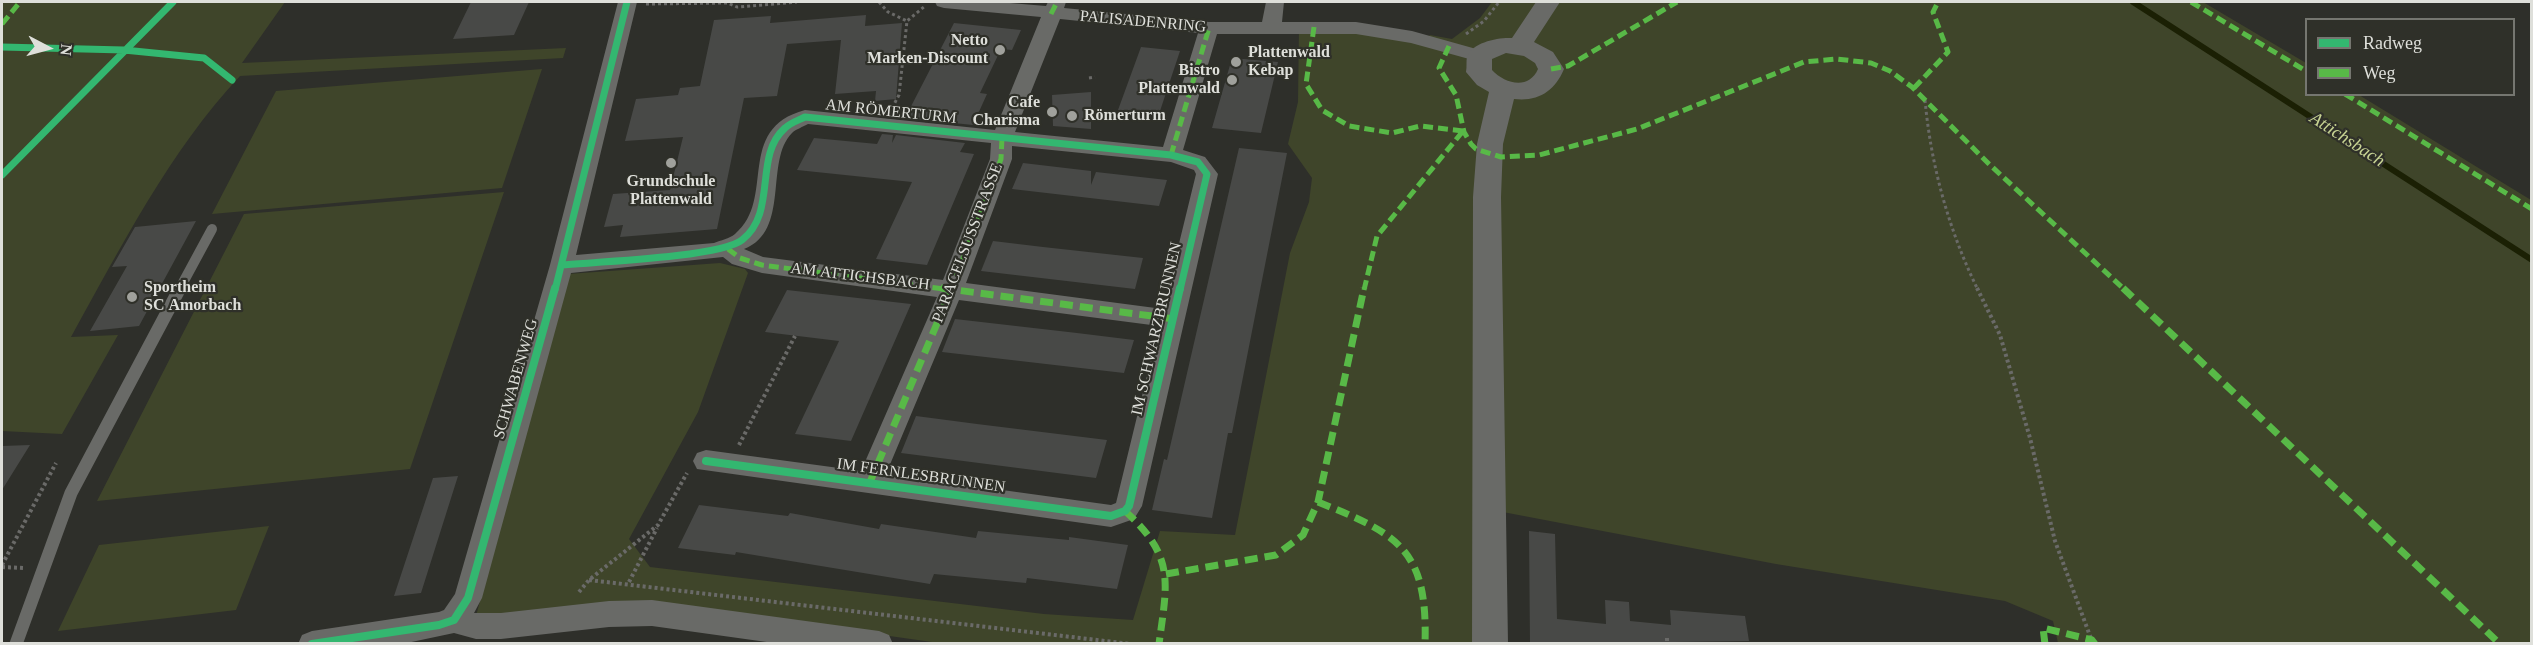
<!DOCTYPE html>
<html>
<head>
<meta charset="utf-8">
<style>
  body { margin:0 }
  #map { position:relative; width:2533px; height:645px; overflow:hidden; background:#2e2f2a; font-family:Georgia,serif }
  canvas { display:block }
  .frame { position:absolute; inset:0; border:3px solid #dedfda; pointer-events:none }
  .legend { position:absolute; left:2305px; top:18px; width:210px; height:78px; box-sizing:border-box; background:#2f3029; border:2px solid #757670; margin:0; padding:8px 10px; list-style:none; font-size:18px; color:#dedfda }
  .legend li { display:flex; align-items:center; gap:12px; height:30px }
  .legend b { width:30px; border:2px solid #757670 }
  .north { position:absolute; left:18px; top:18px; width:60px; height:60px; -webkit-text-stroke:4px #2f3029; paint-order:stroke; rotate:96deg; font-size:16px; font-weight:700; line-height:24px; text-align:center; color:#dedfda }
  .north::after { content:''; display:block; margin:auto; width:21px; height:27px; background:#dedfda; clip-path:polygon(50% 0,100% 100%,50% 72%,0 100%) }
</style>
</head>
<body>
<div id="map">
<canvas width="2533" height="645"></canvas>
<div class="frame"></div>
<ul class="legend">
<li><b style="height:8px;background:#33b770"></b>Radweg</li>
<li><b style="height:8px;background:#58b947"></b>Weg</li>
</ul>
<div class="north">N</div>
</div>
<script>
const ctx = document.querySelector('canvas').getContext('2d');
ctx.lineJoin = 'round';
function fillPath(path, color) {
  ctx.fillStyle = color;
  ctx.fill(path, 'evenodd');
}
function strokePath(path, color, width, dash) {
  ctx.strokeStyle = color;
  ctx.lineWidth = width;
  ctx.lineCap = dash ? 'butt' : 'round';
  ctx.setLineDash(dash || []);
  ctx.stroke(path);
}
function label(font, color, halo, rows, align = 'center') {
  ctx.font = font + ' Georgia,serif';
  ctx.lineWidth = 4.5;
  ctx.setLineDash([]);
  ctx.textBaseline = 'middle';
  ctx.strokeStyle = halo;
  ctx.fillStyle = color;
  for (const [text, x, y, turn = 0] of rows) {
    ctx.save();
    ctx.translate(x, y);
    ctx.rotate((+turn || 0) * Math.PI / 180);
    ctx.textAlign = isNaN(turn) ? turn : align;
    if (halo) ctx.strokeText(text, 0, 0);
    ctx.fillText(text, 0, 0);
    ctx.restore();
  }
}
const green = new Path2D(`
  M2,2H285L242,63L566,48L563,58L240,76C169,152 121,247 71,337L118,335L62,434L2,431Z
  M1492,2H2203L2306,63V94L2359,95L2531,200V643H2058L2053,621L2005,601L1776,564L1487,509L1480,643L946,644L819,626L476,616L568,274L720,263L745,269L748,273L698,412L629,539L650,567L1044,614L1133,620L1160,531L1235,535L1290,253L1309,202L1312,178L1288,144L1298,102L1299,27L1424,40L1430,35L1452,39L1480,18Z
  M542,69L502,188L212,214L276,91Z
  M504,192L410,469L97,501L244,214Z
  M269,526L236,610L58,631L99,545Z`);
const stream = new Path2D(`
  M2133,2L2532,260`);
const building = new Path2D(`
  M471,2H529L514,35L453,39Z
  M866,15L865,26L902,23L896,99L875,101L876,91L835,94L841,40L787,44L777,96L744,98L717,229L620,237L623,225L604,227L613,194L670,190L683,137L625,141L636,99L678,95L680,88L700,86L714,20L771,16L770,23Z
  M954,23L1021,30L1012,50L1001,49L980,93L987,94L973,125L905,118Z
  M1141,47L1180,51L1159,114L1118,110Z
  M1232,58L1278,62L1261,133L1212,128Z
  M1091,92V129L1053,126L1052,95Z
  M882,134L893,135L892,143L896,135L965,143L960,152L974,154L927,265L876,259L912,182L797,170L814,138L877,144Z
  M1239,148L1287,153L1232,433H1228L1212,518L1152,510L1164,459L1167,460Z
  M1023,163L1091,171V185L1096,172L1167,180L1159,206L1012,189Z
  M196,221L139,326L90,331L127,266L112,267L135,227Z
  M993,241L1043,247L1143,258L1135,289L981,271Z
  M787,290L911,304L851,441L795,434L839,341L765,332Z
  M955,319L1077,333L1134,340L1124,373L942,352Z
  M916,416L977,424L1107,440L1096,478L901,453Z
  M30,445L2,490V446Z
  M458,476L421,593L394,596L433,478Z
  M699,505L788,516L790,513L879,529L881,524L976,538L978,531L1069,540V537L1128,545L1117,589L1027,578L1026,583L934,574L930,584L736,552L735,555L678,548Z
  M1529,531L1555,534L1557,619L1606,624L1605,600L1629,602L1630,621L1671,625L1670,610L1745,616L1749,641L1530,644Z`);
const pathFar1 = new Path2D(`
  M879,2L888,12L907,21
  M646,4L728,3L737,7L797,2
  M1466,34L1484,21L1499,2
  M1089,78L1095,77
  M1925,100C1931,166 1949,231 1978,290
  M892,108L899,95L907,21L925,6`);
const path = new Path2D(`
  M1977,288L2000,335L2030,438L2055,541L2093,644
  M739,445L795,336
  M2,565L56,463
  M2,567L25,568
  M589,580L1131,644
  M629,582L657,528
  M579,592L589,580L658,525L687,473
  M1667,638V644`);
const serviceFar1 = new Path2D(`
  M179,290L212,229`);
const service = new Path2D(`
  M16,644L71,493L180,288`);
const minor = new Path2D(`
  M618,2H637L576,255L714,243C721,240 729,239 735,234C777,199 734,129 805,110L995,130L1041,17L944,8L937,6L935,2H998L1046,6L1048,2H1066L1064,8L1209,22H1262L1266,2H1284L1282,22H1356L1412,31L1487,52L1490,56L1487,60L1480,62L1411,43L1356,34H1217L1183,150L1205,157L1218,174L1142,506L1134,519L1111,527L697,469L693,461L697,453L706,450L861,471L937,297L762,273L732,264L723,257L571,273L482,598L474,613H501L609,601L652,600L879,631L889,635L893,644H781L652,626L609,627L501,639H476L454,633L402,644H298L302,635L312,631L439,612L444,610L455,594L550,265ZM1060,19L1198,33L1163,147L1015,132ZM808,124L991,143L990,159L943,280L763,257L744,249C791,231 764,161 792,133C796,129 803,127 808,124ZM1012,146L1171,162L1194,170L1196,174L1163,309L966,283L1012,159ZM959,300L1159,326L1116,503L1111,505L886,474Z`);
const tertiary = new Path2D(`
  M1536,2H1560L1534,42L1553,52L1564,69C1555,91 1538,102 1514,99L1503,144L1501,197L1508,644H1472L1473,197L1477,144L1489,92L1477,85L1466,72C1467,67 1466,61 1467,57C1472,42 1499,37 1512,38ZM1506,53L1524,56L1535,63L1538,69C1529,90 1505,84 1492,70V59Z`);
const quietFar1 = new Path2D(`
  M2191,2L2306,71
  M1051,14L1057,2
  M2,24L20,2
  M1314,27L1306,84L1322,110L1349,126L1392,133L1420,126L1463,131
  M1449,46L1439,68L1456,95L1464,132L1471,144L1476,149L1501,157L1539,155L1637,129L1804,62L1837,59L1871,63L1890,71L1912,87L1989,164L2125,290
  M1551,69L1568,66L1677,2
  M1914,88L1948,52L1933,12L1938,2
  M2345,94L2532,209
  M1171,155L1209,28
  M728,249L740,258L762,265L952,290
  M951,290L1001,159L1002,138H1006
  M1364,290L1377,236L1463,131`);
const quiet = new Path2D(`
  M941,288L1174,319
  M2123,288L2500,644
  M870,482L952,288
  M1318,502C1398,534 1428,549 1425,644
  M1125,511C1176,557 1167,583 1159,644
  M1166,574L1276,555L1303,535L1318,502L1364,288
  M2045,644L2043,628L2092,640L2095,644`);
const cyclewayFar1 = new Path2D(`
  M2,47L124,50L204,58L232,80
  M2,175L173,2
  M562,265C596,262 721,257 742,240C778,212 753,156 785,128C790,123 799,120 805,117L1171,155L1198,162L1207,174L1180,290
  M555,290L627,2`);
const cycleway = new Path2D(`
  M706,461L1111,516L1125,511L1129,506L1180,288
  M312,644L439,625L454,620L468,598L555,288`);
const markers = [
  [1000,50,6,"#a0a19c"],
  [1236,62,6,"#a0a19c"],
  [1232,80,6,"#a0a19c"],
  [1052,112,6,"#a0a19c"],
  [1072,116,6,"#a0a19c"],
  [671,163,6,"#a0a19c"],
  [132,297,6,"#a0a19c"]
];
const streetNames = [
  ["PALISADENRING",1143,22,5],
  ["AM RÖMERTURM",891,112,6],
  ["PARACELSUSSTRASSE",968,243,-69],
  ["AM ATTICHSBACH",860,277,7],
  ["IM SCHWARZBRUNNEN",1157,329,-77],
  ["SCHWABENWEG",516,379,-74],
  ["IM FERNLESBRUNNEN",921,476,8]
];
const poiNames = [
  ["Netto",988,41],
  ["Marken-Discount",988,59],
  ["Plattenwald",1248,53,"left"],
  ["Kebap",1248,71,"left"],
  ["Bistro",1220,71],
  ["Plattenwald",1220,89],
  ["Cafe",1040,103],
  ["Charisma",1040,121],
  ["Römerturm",1084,116,"left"],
  ["Grundschule",671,182,"center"],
  ["Plattenwald",671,200,"center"],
  ["Sportheim",144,288,"left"],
  ["SC Amorbach",144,306,"left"]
];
const waterNames = [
  ["Attichsbach",2347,140,33]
];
fillPath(green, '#3f452a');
strokePath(stream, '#1b2004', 6);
fillPath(building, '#484947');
strokePath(pathFar1, '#6a6a68', 3, [3, 3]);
strokePath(path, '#6a6a68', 4, [3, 3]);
strokePath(serviceFar1, '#696a67', 10);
strokePath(service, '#696a67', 13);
fillPath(minor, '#696a67');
fillPath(tertiary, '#696a67');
strokePath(quietFar1, '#58b947', 5, [10, 5]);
strokePath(quiet, '#58b947', 7, [13, 7]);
strokePath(cyclewayFar1, '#33b770', 7);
strokePath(cycleway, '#33b770', 8);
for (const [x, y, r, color] of markers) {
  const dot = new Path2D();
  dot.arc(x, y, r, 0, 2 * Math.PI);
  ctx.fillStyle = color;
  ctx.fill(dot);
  strokePath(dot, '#2f3029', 2);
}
label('16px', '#dedfda', '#2f3029', streetNames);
label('bold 16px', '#dedfda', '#2f3029', poiNames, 'right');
label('italic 18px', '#c7d393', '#2f3029', waterNames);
</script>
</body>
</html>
